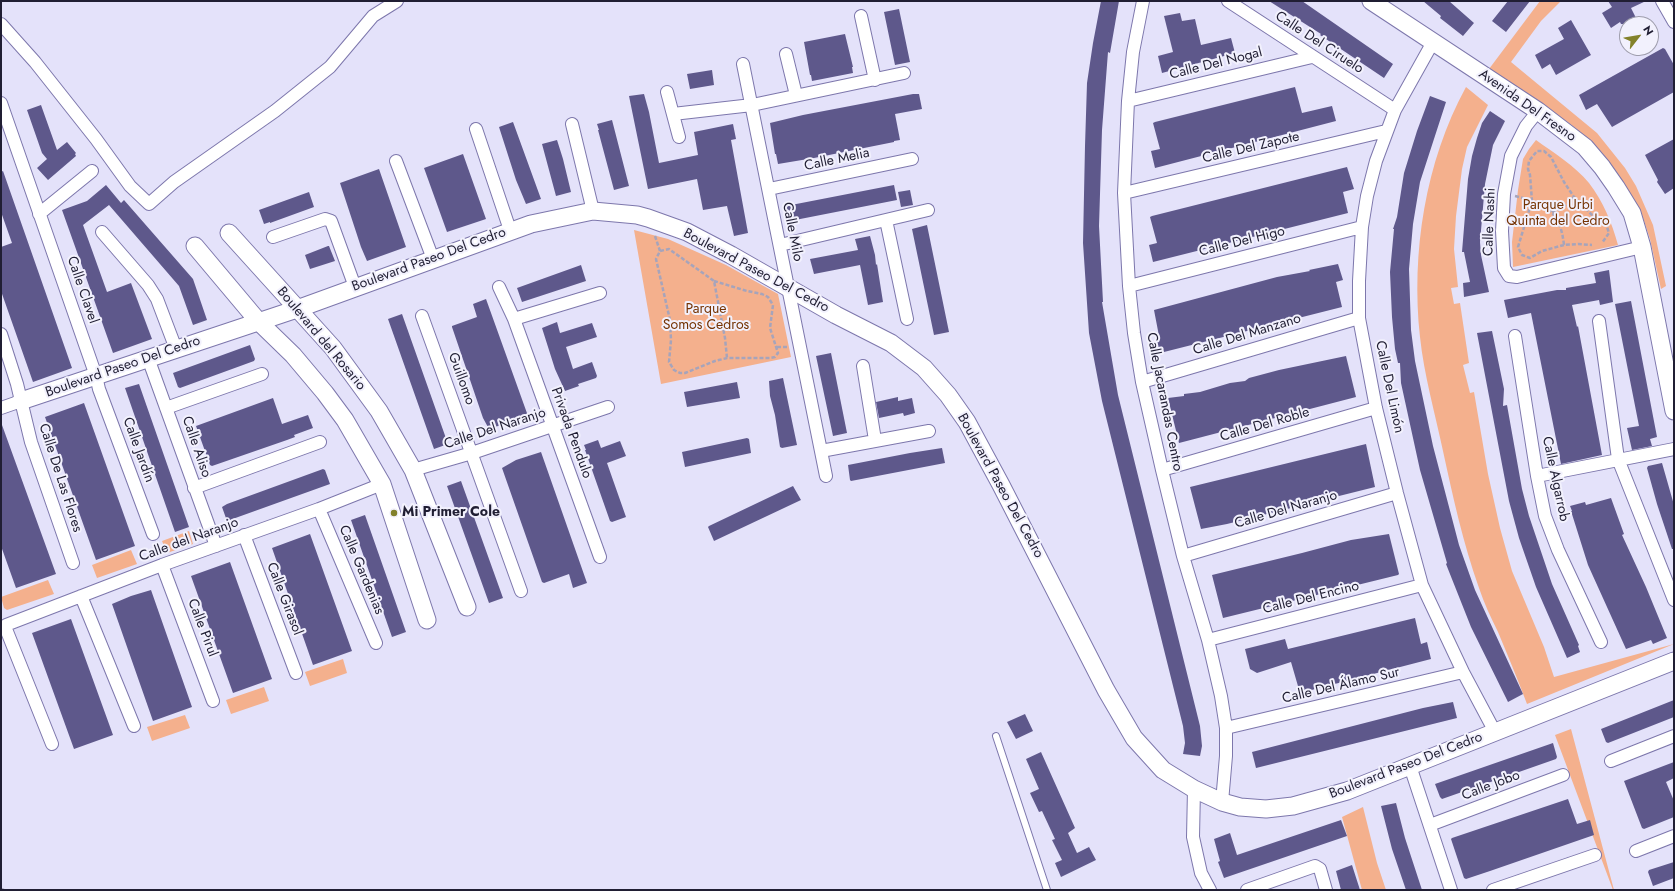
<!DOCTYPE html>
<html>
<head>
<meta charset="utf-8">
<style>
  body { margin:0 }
  #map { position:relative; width:1675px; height:891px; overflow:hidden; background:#e4e2fa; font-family:Jost,sans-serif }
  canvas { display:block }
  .frame { position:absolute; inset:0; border:2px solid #201e33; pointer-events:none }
  .north { position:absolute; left:1619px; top:16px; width:40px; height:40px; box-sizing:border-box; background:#f2f1fd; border:1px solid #9e9dac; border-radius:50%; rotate:59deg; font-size:11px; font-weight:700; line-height:16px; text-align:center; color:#201e33 }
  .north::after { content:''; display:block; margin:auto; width:14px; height:18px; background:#83822b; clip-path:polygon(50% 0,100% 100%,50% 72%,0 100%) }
</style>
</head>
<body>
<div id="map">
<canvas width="1675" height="891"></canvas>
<div class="frame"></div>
<div class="north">N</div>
</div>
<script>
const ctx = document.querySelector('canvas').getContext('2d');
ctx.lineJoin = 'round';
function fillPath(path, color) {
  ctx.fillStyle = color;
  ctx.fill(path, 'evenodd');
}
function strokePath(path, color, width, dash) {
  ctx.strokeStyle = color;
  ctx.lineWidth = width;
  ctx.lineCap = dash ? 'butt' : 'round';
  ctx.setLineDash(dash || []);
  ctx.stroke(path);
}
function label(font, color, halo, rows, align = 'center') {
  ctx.font = font + ' Jost,sans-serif';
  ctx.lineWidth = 4;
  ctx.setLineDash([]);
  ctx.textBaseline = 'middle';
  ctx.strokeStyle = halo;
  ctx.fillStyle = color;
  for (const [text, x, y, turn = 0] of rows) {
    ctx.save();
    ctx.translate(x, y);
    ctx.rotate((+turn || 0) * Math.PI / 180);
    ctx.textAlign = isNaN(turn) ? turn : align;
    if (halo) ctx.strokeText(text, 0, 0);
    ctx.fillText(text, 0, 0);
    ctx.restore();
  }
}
const green = new Path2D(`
  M1540,1H1561L1541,21L1511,62L1597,133L1625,168L1636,186L1653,225L1666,286L1661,289L1650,239L1641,212L1624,184L1609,162L1590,140L1569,123L1489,69Z
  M1466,87L1488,105L1467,147L1462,169L1456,216L1454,249L1458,287L1451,288L1454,304L1460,303L1469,363L1463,365L1470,393L1474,392L1488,474L1500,528L1512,571L1544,647L1554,677L1674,644L1527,704C1518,680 1508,656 1498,632C1491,618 1484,603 1479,588C1463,543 1453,497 1443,451C1435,413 1424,375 1420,337C1411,253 1425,162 1466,87Z
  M1536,140C1554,153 1575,166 1589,183C1603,201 1612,223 1618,245L1513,267L1512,242L1518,190L1523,159L1529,149Z
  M634,230L668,239L726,265L778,294L791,357L661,384Z
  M189,531L193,544L167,553L162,541Z
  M131,550L137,564L97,578L92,565Z
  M48,580L54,594L7,610L4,608L1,597Z
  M343,659L347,673L310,686L305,672Z
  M264,687L269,701L231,714L226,700Z
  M185,715L190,728L152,741L147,727Z
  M1571,729L1614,890H1613L1555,735Z
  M1363,807L1377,863L1386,890H1362L1342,817Z`);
const building = new Path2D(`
  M1101,1H1119L1110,53L1108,52L1102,130L1099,226L1103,302H1102L1118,395L1200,726L1202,746L1200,756L1183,754L1185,743L1183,726L1102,401L1089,333L1083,243L1085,146L1087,83L1093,43Z
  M1269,1H1302L1393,64L1384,78L1320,35L1321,34Z
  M1423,1H1449L1474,23L1463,36L1440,18L1441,16Z
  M1508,1H1530L1506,32L1492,21Z
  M1608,1H1646L1631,8L1639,24H1621L1620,22L1611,28L1602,13L1612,7Z
  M899,9L910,62L895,65L884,12Z
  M1180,13L1182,21L1195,19L1201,45L1231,38L1235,53L1162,73L1158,56L1173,52L1164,16Z
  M1571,20L1591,55L1556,75L1550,64L1542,69L1535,55L1564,39L1558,28Z
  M845,34L853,67H852L853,73L812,81L811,75H810L804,42Z
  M1663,48L1665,49L1674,65V92L1612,127L1597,104L1586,110L1579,95Z
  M712,70L714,85L690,89L687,74Z
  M1295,87L1302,113L1332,106L1336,121L1155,168L1151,151L1160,149L1153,123L1155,122Z
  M644,94L649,112L659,163L698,155L694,132L733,124L736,139L731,140L748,233L734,236L727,206L703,210L697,179L648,189L629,96Z
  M913,94H919L922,109L895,114L900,140L894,141V142L814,158L778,164L776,154H775L770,123L803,115Z
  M1430,96L1446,102L1420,182L1413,224L1409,269L1411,330L1415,361L1433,446L1459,545L1475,590L1523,694L1508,702L1471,627L1446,564L1447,563L1420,470L1401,383L1400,363H1398L1395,349L1392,317L1390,272L1394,229H1393L1397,217L1404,173L1417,131Z
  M41,105L57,150L67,142L76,153L75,154L76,156L48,180L37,168L47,159L42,153L27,110Z
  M1490,111L1505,121L1493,145L1485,184L1480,242L1481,255L1489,292L1464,297L1463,283L1470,282L1464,252H1462L1468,179L1472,156L1477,138L1482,123Z
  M612,120L629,186L614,190L598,130H599L597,124Z
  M513,122L541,199L526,204L516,180L499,127Z
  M1674,139V188L1665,194L1657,182L1658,180L1645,155Z
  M557,140L563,159L571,192L556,196L542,144Z
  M463,154L486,219L447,232L424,168Z
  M1347,167L1354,189L1343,192L1348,213L1153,262L1149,245L1157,243L1150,217L1152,216Z
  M379,169L406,247L367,261L361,247L340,183Z
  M3,171L72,368L33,382L1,291V247L12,243L1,212V172Z
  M106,185L121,203L124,200L193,279L207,320L193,325L179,286L109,205L83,225L107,292L131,283L152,339L113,353L62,210L87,201Z
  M894,185L897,200L790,221L786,206Z
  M910,190L913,205L901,207L898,192Z
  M309,192L314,207L270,223V222L264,224L259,210Z
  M927,225L949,332L934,335L912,229Z
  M870,236L875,255L876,265L877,264L883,302L868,305L860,265L814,274L810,259L858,250L855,239Z
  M328,246H329L335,261L310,269L305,255Z
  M1338,264L1343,280L1336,282L1342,307L1160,353L1156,337L1159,336L1154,310L1277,277L1310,271L1309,270Z
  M581,265L586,281L522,302L517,288Z
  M1609,270L1613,302L1600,305L1599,300L1572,305L1577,327L1578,326L1602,455L1561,464L1531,313L1508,318L1504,300L1557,290H1566V288L1596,283L1594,273Z
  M486,299L528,416L489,429L483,418L452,327V326L477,317L473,304Z
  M1631,301L1657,437L1650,439L1652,446L1632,450L1627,428L1639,426L1615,304Z
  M402,314L448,444L434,449L388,319Z
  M557,322L560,333L592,323L597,337L566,347L573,369L592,362L597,376L596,378L578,384L579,386L565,391L555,369L542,328Z
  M1492,331L1504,389L1503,406L1507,405L1522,489L1529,516L1552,584L1579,645L1578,646L1580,652L1567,658L1536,587L1519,538L1509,501L1477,333Z
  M250,345L255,359L254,361L180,388L178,387L173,373Z
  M831,353L847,433L833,436L816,356Z
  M1346,356L1356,397L1179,443L1168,398L1184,396V394L1200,392L1230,383L1245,381L1249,378L1279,370Z
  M783,378L797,445L782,448L780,447L775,415L770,396L769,381Z
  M737,382L740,398L687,407L684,392Z
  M139,384L189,527L175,532L125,388Z
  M898,397V401L912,398L915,413L904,416L903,413L879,418L876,402Z
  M273,398L282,424L308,415L313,428L294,435L295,437L287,440L212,466L210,465L196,426Z
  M84,403L135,546L96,560L45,417Z
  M1,425H2L56,574L16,588L1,546Z
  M747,438L749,439L751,453L685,467L682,452Z
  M598,440L601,448L620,441L626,456L607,463L626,517L612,522L610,521L585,450H586L584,445Z
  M1366,444L1375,487L1227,524L1201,529L1190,487Z
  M942,448L945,463L851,481L850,480L848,465L910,453Z
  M541,452L587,583L573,588L569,574L544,583L542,582L502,468L516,460Z
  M1662,463L1674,505V549H1672L1657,504L1647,468L1648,466Z
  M323,469L325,470L330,484L227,521L222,507L227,504Z
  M461,481L503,598L489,603L447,486Z
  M793,486L801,500L714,541L708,527L709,526Z
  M1611,498L1624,534L1622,535L1646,587L1667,638L1653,644L1651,640L1626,649L1588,565L1571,511H1572L1570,506L1585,502L1586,505Z
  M365,515L406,632L392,637L351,520Z
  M310,534L352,651L313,665L272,548Z
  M1389,534L1399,574L1398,575L1223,618L1212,575L1302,553L1351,540Z
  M230,562L272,679L233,693L191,576Z
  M151,590L192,707L153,721L112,604L131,596Z
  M1415,618L1421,644L1427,642L1431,659L1300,693L1291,662L1257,673L1250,669L1245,649L1285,639L1288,649Z
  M71,619L113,735L74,749L32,633Z
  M1674,700V717L1608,743L1606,742L1601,729Z
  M1453,702L1457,718L1256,768L1252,752L1423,708Z
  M1025,714L1033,731L1016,739L1007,722Z
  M1553,743L1557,757L1556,759L1442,799L1440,797L1435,784Z
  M1041,752L1075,828L1068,833L1077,853L1089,847L1096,860L1061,877L1055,863L1062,860L1052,840L1055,839L1042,811L1039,812L1030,793L1039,789L1026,759Z
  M1674,762V778L1666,782L1674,801V817L1644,829L1642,828L1624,781Z
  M1568,799L1577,824L1590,820L1594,835L1490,871L1466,879L1464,878L1451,839L1452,838Z
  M1396,803L1405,838L1422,890H1406L1392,849L1381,806Z
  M1341,820L1347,836L1224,878L1218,862L1220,861L1214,839L1230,833L1237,855Z
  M1674,862V878L1653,886L1648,872L1649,870Z
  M1352,865L1360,890H1341L1336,871Z`);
const path = new Path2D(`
  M1515,196C1547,204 1560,211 1564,245L1578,244L1592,245
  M1552,212L1561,209L1574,197
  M655,236L660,251
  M1564,245L1542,251L1530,258L1522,255L1518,247L1532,201L1530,175L1528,169L1529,161L1537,151H1544L1551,157L1564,182L1574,197L1592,215L1606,224L1609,233L1602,243
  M714,281L747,291L762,294L768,297L773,305L770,328L778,353L775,357L770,358H727L715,361L685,373H680L674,370L669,362L671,340L670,320L656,259L660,251L669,249L714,281L725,338L727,358
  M777,347H788
  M1,889L4,890`);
const lane = new Path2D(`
  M996,736L1047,890`);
const street = new Path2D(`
  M1143,1L1133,52L1128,101L1124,193L1129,286L1134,333L1142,382L1162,470L1183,556L1208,640L1221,696L1226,728V756L1222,802
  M1228,1L1395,110
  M1662,1L1674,22
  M861,16L875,80
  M1,24L35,62L96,139L130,186L149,204L174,182L275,111L330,67L373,16L397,1
  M1433,42L1395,110L1376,161L1367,196L1362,227L1359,281V318L1376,408L1397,493L1422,585L1463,672L1495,732
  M786,54L796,95
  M743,64L826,476
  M667,92L679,137
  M1128,101L1312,57
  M1,103L96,376L99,389L153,534
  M1538,111L1526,126L1511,156L1504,194L1502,231L1504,268L1509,276L1517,277L1642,247
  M673,114L752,105L904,73
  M572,124L593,211
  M476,129L510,230
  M396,161L433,259
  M769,189L912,159
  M1124,193L1386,131
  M39,214L92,171
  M886,220L907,319
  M102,232L148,285L157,299L176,349
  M273,237L325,219L331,221L355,287
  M780,245L928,210
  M1129,286L1362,227
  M499,287L514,319L600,557
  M422,316L521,591
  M514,319L600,293
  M1599,321L1618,459L1674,600
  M1,334L17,384L31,442L73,563
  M1515,336L1537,476L1545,516L1558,550L1601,642
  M148,358L216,546
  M863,366L875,440
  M1142,382L1359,318
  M1,408L21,401
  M166,408L262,374
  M821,451L929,431
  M413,470L472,453L608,407
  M1162,470L1376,408
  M1537,476L1674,449
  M194,488L320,442
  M319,509L376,643
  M244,535L296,673
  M1183,556L1397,493
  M162,565L213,701
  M81,596L134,726
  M1208,640L1422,585
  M1226,728L1463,672
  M52,744L6,629V625L162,565L319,509L382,484
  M1611,761L1674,736
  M1410,766L1451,890
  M1194,789L1193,837L1201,873L1210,890
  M1430,825L1563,775
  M1636,851L1674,836
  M1247,890L1315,866L1320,869L1326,890
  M1493,890L1595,855`);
const secondary = new Path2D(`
  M1371,1L1538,111L1585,147L1602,167L1616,187L1632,213L1642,247L1674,411
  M229,233L333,348L379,411L413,470L467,607
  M195,246L258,321L293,355L325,393L345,420L382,484L427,620
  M21,401L297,309L531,224L593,211L637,215L648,218L687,232L731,255L836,315L891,343L924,368L948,395L967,422L1001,485L1106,690L1134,738L1163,770L1194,789L1222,802L1240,807L1266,809L1293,806L1347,791L1674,661`);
const markers = [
  [394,513,4,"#83822b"]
];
const streetNames = [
  ["Calle Del Ciruelo",1319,43,33],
  ["Calle Del Nogal",1216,64,-14],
  ["Avenida Del Fresno",1527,106,35],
  ["Calle Del Zapote",1251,148,-13],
  ["Calle Melia",837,160,-12],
  ["Calle Nashi",1490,222,-88],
  ["Calle Milo",792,232,79],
  ["Calle Del Higo",1242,242,-14],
  ["Boulevard Paseo Del Cedro",429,260,-20],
  ["Boulevard Paseo Del Cedro",756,271,28],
  ["Calle Clavel",82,290,71],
  ["Calle Del Manzano",1247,335,-17],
  ["Boulevard del Rosario",321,339,50],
  ["Boulevard Paseo Del Cedro",123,367,-19],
  ["Guillomo",461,379,70],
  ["Calle Del Limón",1389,387,78],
  ["Calle Jacarandas Centro",1164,402,79],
  ["Calle Del Roble",1265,425,-16],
  ["Calle Del Naranjo",495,429,-18],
  ["Privada Pendulo",571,433,70],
  ["Calle Aliso",196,447,71],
  ["Calle Jardín",138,450,70],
  ["Calle De Las Flores",60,478,72],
  ["Calle Algarrob",1555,479,78],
  ["Boulevard Paseo Del Cedro",1000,486,61],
  ["Calle Del Naranjo",1286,510,-16],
  ["Calle del Naranjo",189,540,-20],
  ["Calle Gardenias",361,570,67],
  ["Calle Del Encino",1311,598,-14],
  ["Calle Girasol",284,599,69],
  ["Calle Pirul",202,628,69],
  ["Calle Del Álamo Sur",1341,686,-13],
  ["Boulevard Paseo Del Cedro",1406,766,-21],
  ["Calle Jobo",1491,786,-21]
];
const parkNames = [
  ["Parque Urbi",1558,206],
  ["Quinta del Cedro",1558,222],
  ["Parque",706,310],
  ["Somos Cedros",706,326]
];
const poiNames = [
  ["Mi Primer Cole",402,513]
];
fillPath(green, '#f4b08d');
fillPath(building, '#5e588b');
strokePath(lane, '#7d77ac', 8);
strokePath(street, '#7d77ac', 14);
strokePath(secondary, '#7d77ac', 19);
strokePath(path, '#a6a4bb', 2.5, [4, 2]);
strokePath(lane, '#fff', 6);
strokePath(street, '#fff', 12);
strokePath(secondary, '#fff', 17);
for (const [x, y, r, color] of markers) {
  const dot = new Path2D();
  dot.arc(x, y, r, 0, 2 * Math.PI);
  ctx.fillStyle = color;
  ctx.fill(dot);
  strokePath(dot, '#f2f1fd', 1.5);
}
label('14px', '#201e33', '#f2f1fd', streetNames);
label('14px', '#753303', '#f2f1fd', parkNames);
label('bold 14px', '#201e33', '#f2f1fd', poiNames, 'left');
</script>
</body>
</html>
